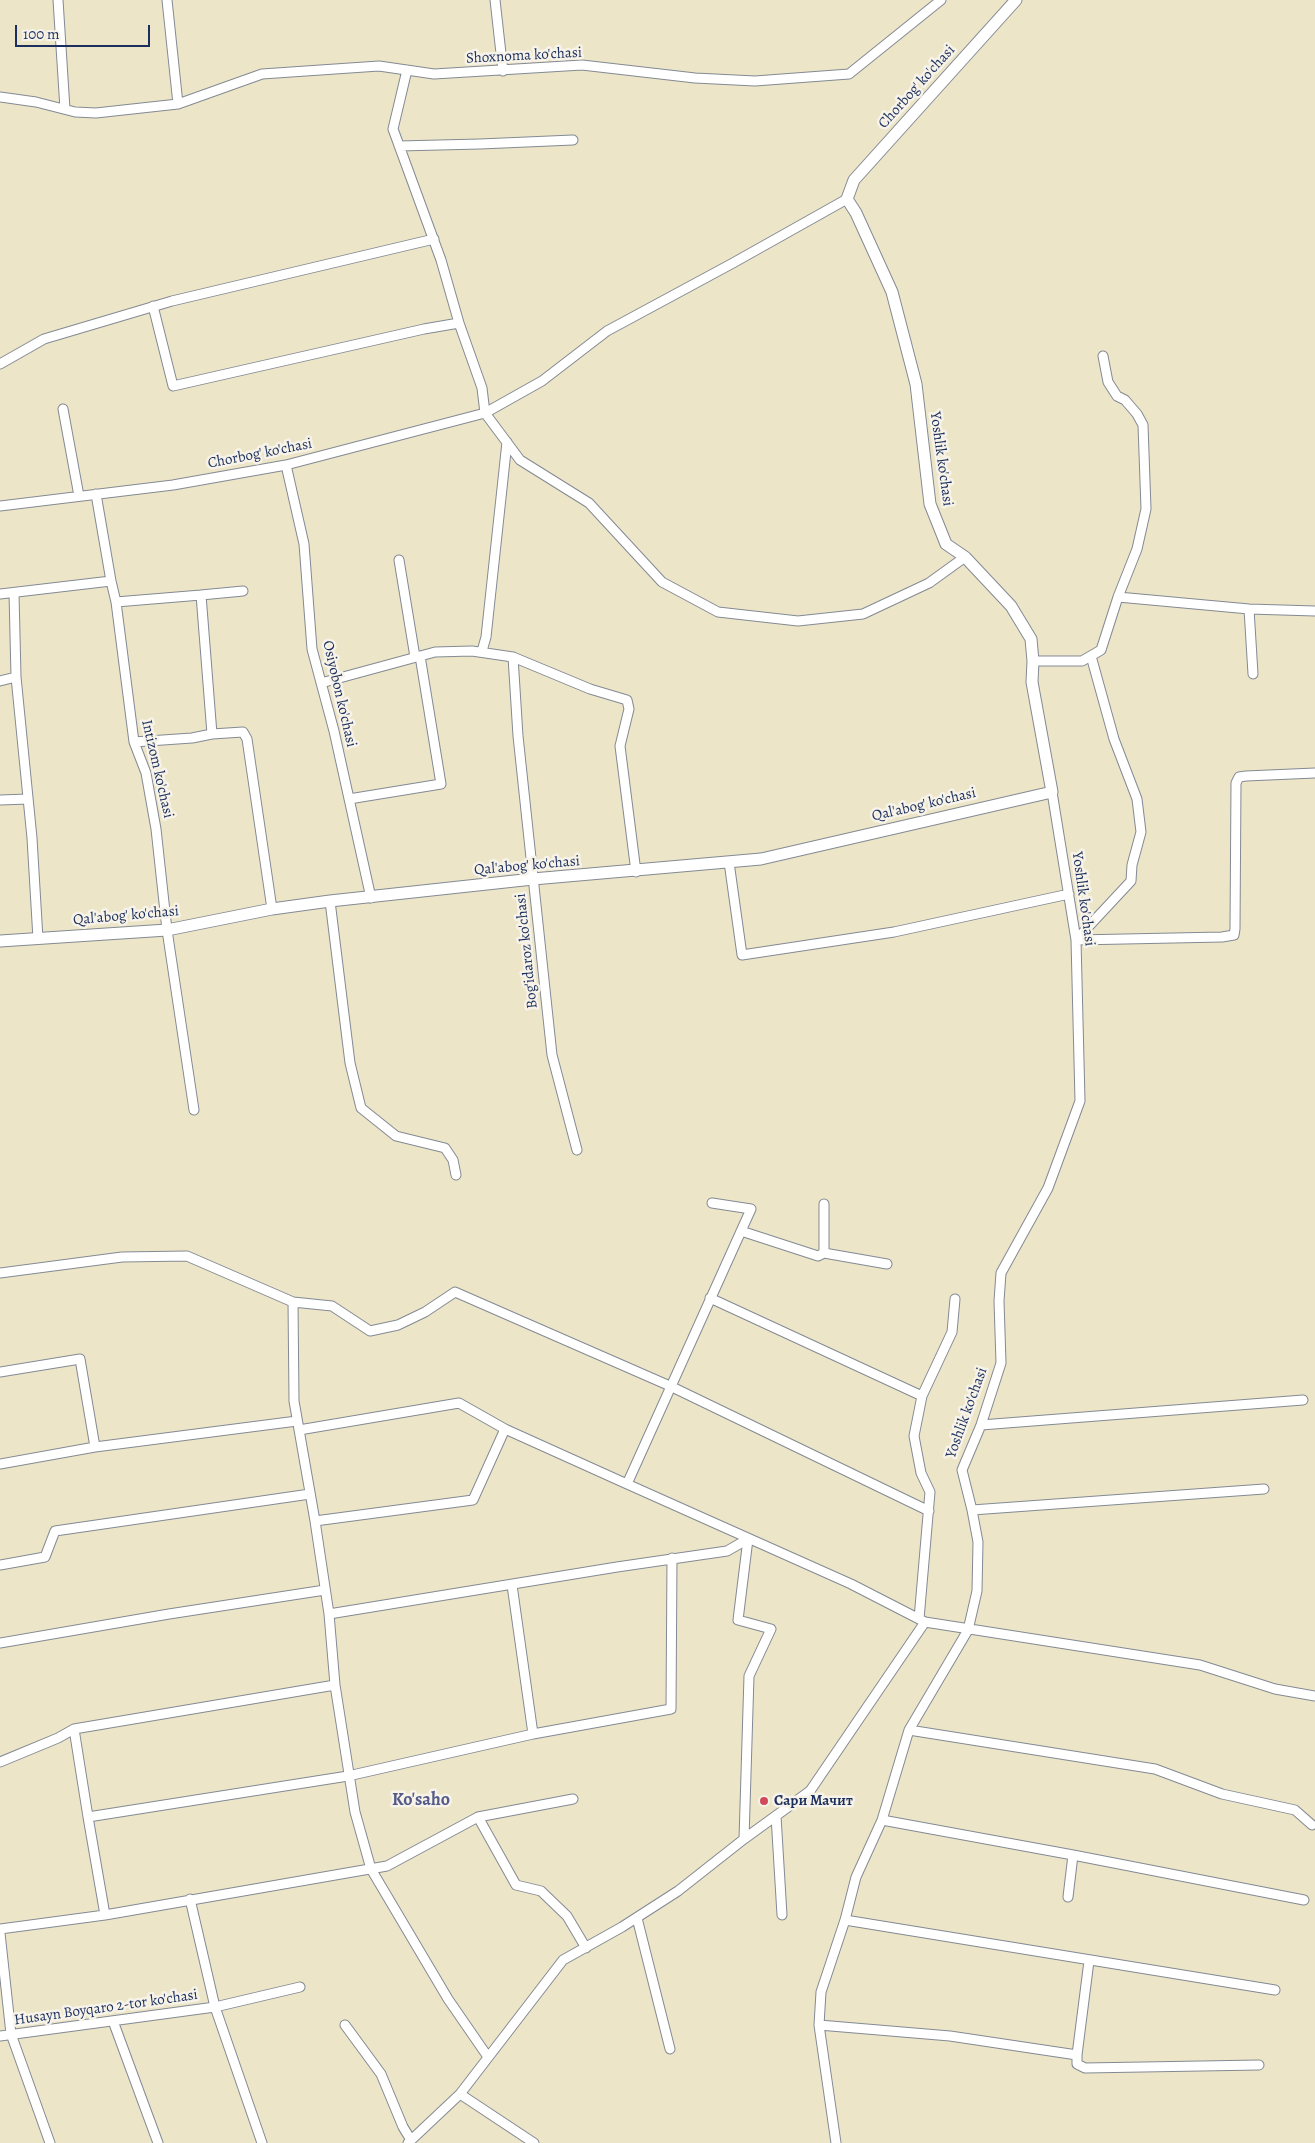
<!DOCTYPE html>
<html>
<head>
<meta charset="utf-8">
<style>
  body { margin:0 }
  #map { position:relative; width:1315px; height:2143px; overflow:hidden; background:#ece5c8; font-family:Alegreya,serif }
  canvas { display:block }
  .scale { position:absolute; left:15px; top:25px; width:135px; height:22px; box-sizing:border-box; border:2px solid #1b2f5e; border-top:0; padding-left:6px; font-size:15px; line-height:18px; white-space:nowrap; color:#1b2f5e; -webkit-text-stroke:4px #f7f3e8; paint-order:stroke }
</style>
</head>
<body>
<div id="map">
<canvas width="1315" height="2143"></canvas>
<div class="scale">100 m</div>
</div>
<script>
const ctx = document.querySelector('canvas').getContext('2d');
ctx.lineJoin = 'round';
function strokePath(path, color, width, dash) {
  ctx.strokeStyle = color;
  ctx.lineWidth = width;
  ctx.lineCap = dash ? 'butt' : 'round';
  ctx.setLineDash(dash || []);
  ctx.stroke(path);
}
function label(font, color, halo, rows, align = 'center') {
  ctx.font = font + ' Alegreya,serif';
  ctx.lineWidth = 5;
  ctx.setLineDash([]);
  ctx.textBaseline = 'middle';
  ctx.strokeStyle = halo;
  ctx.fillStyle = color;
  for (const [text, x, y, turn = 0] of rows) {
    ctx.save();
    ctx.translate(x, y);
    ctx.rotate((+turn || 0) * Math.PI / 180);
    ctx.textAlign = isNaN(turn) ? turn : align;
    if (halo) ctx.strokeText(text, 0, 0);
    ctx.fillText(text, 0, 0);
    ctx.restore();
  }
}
const minor = new Path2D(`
  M58,0L65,109
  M167,0L178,104
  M495,0L503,71
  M407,70L393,129L441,260L459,323L482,388L485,413L542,381L607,331L733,263L847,199
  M0,97L36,102L75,112L96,113L178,104L262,74L379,66L434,74L582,65L695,78L755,81L849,74L941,0
  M399,146L480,144L573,140
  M153,306L173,386L424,329L459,323
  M0,364L44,339L172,301L434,239
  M63,409L79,496
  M286,465L304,544L312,649L334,731L371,898
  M96,494L111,581L116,602L134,742L146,773L156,829L167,930L194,1110
  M0,506L173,485L286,465L485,413L520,460L589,503L662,582L718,612L798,621L863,614L929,583L965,557
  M399,560L415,657
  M14,593L16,677L32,838L38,939
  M0,594L111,581
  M201,595L243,591
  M1118,597L1249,609L1315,611
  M116,602L201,595L212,734L192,738L134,742
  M1249,609L1253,674
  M482,651L486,637L507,442
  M1091,656L1114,739L1137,799L1141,832L1132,865L1131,881L1076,940L1222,937L1234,935L1235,929L1236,783L1239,777L1246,776L1315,773
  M513,657L518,736L552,1055L577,1150
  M1033,661H1082L1101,650L1118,597L1137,549L1146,509L1143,425L1137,414L1125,400L1117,396L1108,382L1103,356
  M0,681L16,677
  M321,683L435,652L472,651L513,657L590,689L627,700L629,709L620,746L636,872
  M212,734L243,732L247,739L272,909
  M349,799L441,784L420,656
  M0,800L28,799
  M729,862L742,955L894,932L1069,894
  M330,901L350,1063L361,1108L396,1136L445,1148L453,1160L456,1175
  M712,1203L751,1209L627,1484L851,1584L925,1622L1200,1665L1275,1689L1315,1696
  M741,1231L818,1256L824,1253V1204
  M824,1253L887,1264
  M0,1273L122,1257L187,1256L293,1302L332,1306L370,1331L398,1325L425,1312L455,1292L670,1386L929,1511
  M710,1298L922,1396L952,1332L955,1299
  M293,1302L294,1401L315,1521L329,1614L335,1685L355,1812L371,1869L448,1999L488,2057
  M0,1372L80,1359L95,1447L0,1464
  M981,1425L1303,1400
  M299,1430L459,1403L505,1429
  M95,1447L297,1421
  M972,1510L1264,1489
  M315,1521L473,1500L505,1429L627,1484
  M0,1565L45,1557L55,1531L310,1494
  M512,1585L533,1734
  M329,1614L617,1567L727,1551L748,1539
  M919,1619L930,1492L921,1473L914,1436L922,1396
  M0,1643L169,1614L325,1590
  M74,1729L88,1817
  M909,1730L1155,1769L1222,1794L1295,1810L1312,1825
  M0,1762L58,1738L74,1729L335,1685
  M776,1816L782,1915
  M478,1817L573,1799
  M882,1820L1073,1855L1068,1897
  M744,1839L749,1676L771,1629L738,1620L748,1539
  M1073,1855L1304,1900
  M190,1899L215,2007L262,2143
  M105,1915L88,1817L348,1776L533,1734L671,1709L672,1558
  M637,1918L670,2049
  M845,1920L1275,1990
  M0,1929L105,1915L387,1866L478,1817L516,1885L541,1891L567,1916L586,1948
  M0,1933L11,2034L50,2143
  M113,2021L158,2143
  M345,2025L381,2074L403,2127L411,2140
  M819,2025L950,2036L1077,2055L1089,1961
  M0,2036L215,2007L300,1987
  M1077,2055V2064L1085,2068L1259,2065
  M460,2094L534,2143
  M408,2143L460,2094L563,1960L622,1927L678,1891L744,1839L810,1791L925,1622
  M836,2143L819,2025L821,1992L845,1920L856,1877L882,1820L909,1730L968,1630L977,1591L978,1542L972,1510L962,1470L981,1425L1001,1363L999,1301L1001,1273L1048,1188L1080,1101L1076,940L1052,792`);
const tertiary = new Path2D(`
  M0,941L167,930L272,909L330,901L533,879L761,859L1052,792L1032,682L1033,661L1031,639L1011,606L965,557L946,544L930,504L916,384L892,292L856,213L847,199L854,180L1016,0`);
const markers = [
  [764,1801,5,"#d1495b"]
];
const streetNames = [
  ["Shoxnoma ko'chasi",524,56,-3],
  ["Chorbog' ko'chasi",917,87,-48],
  ["Сhorbog' ko'chasi",260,454,-11],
  ["Yoshlik ko'chasi",941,459,82],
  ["Osiyobon ko'chasi",339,694,77],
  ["Intizom ko'chasi",157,769,77],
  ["Qal'abog' ko'chasi",924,805,-13],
  ["Qal'abog' ko'chasi",527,866,-5],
  ["Yoshlik ko'chasi",1083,899,82],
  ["Qal'abog' ko'chasi",126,916,-5],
  ["Bog'idaroz ko'chasi",527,951,-96],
  ["Yoshlik ko'chasi",967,1413,-70],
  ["Husayn Boyqaro 2-tor ko'chasi",106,2008,-8]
];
const poiNames = [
  ["Сари Мачит",774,1801]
];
const quarterNames = [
  ["Ko'saho",421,1801]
];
strokePath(minor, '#848a93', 11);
strokePath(tertiary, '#848a93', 13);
strokePath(minor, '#fff', 9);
strokePath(tertiary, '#fff', 11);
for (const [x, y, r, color] of markers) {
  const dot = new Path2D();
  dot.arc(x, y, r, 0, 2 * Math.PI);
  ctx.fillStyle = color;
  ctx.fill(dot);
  strokePath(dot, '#f7f3e8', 2);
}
label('15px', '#1b2f5e', '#f7f3e8', streetNames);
label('bold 15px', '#1b2f5e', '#f7f3e8', poiNames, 'left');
label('bold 18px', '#545a88', '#f7f3e8', quarterNames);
</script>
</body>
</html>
